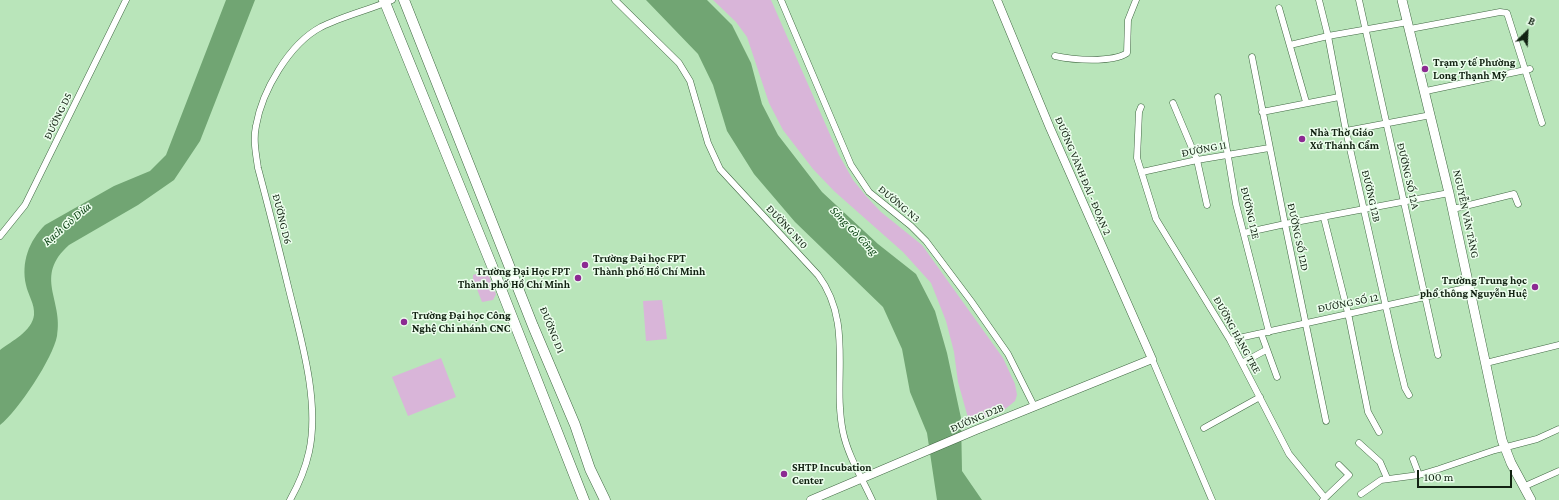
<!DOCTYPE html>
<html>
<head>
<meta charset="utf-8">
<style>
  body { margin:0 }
  #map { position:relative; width:1559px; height:500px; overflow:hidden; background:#b9e5ba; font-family:"Crimson Pro",serif }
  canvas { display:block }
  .north { position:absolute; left:1507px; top:12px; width:40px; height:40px; -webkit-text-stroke:3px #ecfeed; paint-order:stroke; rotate:24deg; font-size:11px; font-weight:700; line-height:16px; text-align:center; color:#122212 }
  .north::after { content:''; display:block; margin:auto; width:14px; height:18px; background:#122212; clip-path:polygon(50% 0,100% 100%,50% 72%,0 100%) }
  .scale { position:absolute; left:1417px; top:470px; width:95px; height:18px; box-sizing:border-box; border:2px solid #122212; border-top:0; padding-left:5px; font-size:12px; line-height:14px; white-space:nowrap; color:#122212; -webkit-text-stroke:3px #ecfeed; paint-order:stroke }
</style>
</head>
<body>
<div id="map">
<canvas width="1559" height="500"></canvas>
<div class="north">B</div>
<div class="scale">100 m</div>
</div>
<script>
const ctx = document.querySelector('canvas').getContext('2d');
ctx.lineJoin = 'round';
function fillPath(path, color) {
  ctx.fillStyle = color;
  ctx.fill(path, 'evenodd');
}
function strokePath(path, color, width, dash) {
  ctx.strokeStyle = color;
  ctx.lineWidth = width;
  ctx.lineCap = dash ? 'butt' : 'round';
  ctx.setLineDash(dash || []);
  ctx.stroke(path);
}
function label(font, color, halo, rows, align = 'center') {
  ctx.font = font + ' "Crimson Pro",serif';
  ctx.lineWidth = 3;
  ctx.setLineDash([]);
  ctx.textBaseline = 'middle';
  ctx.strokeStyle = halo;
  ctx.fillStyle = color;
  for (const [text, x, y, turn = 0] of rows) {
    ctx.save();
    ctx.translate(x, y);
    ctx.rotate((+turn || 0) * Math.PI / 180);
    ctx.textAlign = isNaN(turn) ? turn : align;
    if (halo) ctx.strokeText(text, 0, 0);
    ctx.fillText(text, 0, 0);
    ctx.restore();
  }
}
const green = new Path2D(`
  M713,0H771L839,155L853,180L866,196L881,212L922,245L1003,358L1015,384L1017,395L1015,401L1004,410L970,425L958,382L954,352L946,321L931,283L903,252L834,191L813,169L783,130L769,103L747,37L736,22Z
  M482,272H484L489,276L496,294L493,300L482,302L473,279V275Z
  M662,300L667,339L646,341L643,301Z
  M441,358L456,397L408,416L392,377Z`);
const water = new Path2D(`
  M226,0H255L200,141L174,180L138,205L69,245C33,277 64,300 57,336C53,358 18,411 0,425V350C12,341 32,331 34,315C35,304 28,295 26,285C21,262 29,241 45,225L114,186L150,171L166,155Z
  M646,0H707L732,25L751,63L762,104L778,135L822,192L878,244L916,274L935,311L947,353L961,418L962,471L982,500H937L927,433L910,392L902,349L883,307L795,222L754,174L727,131L713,85L698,54Z`);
const minor = new Path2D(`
  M615,0L679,63L690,81L708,143L720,169L818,275C854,323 832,379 843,432C848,456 862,478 872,500
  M781,0L851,165L869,192L911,226L926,241L971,301L1008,354L1034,406
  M1319,0L1328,36L1346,131L1396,351L1405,388L1409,395
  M1359,0L1438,355
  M1279,8L1306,102
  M1410,29L1500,12L1507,13L1542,123
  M1290,45L1328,36L1408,22
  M1055,56C1073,60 1112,63 1127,53L1128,20L1136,0
  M1252,57L1285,224L1326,421
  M1426,91L1530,69
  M1218,97L1236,204L1269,332
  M1173,103L1197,160L1207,205
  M1141,107L1139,112L1137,158L1156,219L1230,340L1289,454L1325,498L1323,500
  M1262,112L1339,97
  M1346,131L1431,115
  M1142,172L1197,160L1269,148
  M1453,209L1514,194L1518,204
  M1324,218L1348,313L1368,412L1379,432
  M1244,233L1285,224L1449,193
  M0,236L25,205L126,0
  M1261,333L1277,377
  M1230,340L1470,287
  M1152,359L1212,500
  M1242,363L1266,350
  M1486,363L1559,345
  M1204,428L1260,397
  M1359,443L1380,462L1387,478
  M1413,459L1419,475
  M1523,487L1559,471
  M1361,494L1381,480L1419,475L1439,469L1495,450L1537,439L1559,429
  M1325,498L1349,475L1339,465
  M290,500C299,484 305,470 309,452C320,402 301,339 289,290C279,249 269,209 258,168C256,154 253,140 256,126C262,91 289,44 321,27C343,16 369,10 392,0`);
const tertiary = new Path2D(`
  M811,500L976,430L1152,359L1050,128L997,0`);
const secondary = new Path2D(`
  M1402,0L1449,193L1502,440L1511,463L1531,500`);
const primary = new Path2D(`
  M384,0L492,266L584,500
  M404,0L533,326L575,425L590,469L605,500`);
const markers = [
  [1425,69,4,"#8c2a92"],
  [1302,139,4,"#8c2a92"],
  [585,265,4,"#8c2a92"],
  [578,278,4,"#8c2a92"],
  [1535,287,4,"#8c2a92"],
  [404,322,4,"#8c2a92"],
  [784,474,4,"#8c2a92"]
];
const poiNames = [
  ["Trạm y tế Phường",1433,63],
  ["Long Thạnh Mỹ",1433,76],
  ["Nhà Thờ Giáo",1310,133],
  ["Xứ Thánh Cẩm",1310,146],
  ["Trường Đại học FPT",593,259],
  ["Thành phố Hồ Chí Minh",593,272],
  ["Trường Đại Học FPT",570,272,"right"],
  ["Thành phố Hồ Chí Minh",570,285,"right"],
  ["Trường Trung học",1527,281,"right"],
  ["phổ thông Nguyễn Huệ",1527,294,"right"],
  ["Trường Đại học Công",412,316],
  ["Nghệ Chi nhánh CNC",412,329],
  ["SHTP Incubation",792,468],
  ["Center",792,481]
];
const streetNames = [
  ["ĐƯỜNG D5",58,116,-64],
  ["ĐƯỜNG 11",1204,149,-11],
  ["ĐƯỜNG VÀNH ĐAI - ĐOẠN 2",1083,176,67],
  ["ĐƯỜNG SỐ 12A",1408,176,77],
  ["ĐƯỜNG 12B",1371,196,77],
  ["ĐƯỜNG N3",899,204,40],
  ["ĐƯỜNG 12E",1250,213,77],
  ["NGUYỄN VĂN TĂNG",1466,214,78],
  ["ĐƯỜNG D6",282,219,76],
  ["ĐƯỜNG N10",787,227,47],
  ["ĐƯỜNG SỐ 12D",1298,237,78],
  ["ĐƯỜNG SỐ 12",1348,303,-11],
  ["ĐƯỜNG D1",552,330,68],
  ["ĐƯỜNG HÀNG TRE",1237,335,61],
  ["ĐƯỜNG D2B",977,418,-23]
];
const waterNames = [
  ["Rạch Gò Dừa",67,224,-41],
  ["Sông Gò Công",854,231,46]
];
fillPath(green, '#d9b5d9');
fillPath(water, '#71a573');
strokePath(minor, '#416843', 7);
strokePath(tertiary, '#416843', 9);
strokePath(secondary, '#416843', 10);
strokePath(primary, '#416843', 11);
strokePath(minor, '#fff', 6);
strokePath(tertiary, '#fff', 8);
strokePath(secondary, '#fff', 9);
strokePath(primary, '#fff', 10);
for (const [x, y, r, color] of markers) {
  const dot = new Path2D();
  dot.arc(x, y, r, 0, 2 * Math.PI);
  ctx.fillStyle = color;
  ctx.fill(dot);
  strokePath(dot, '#ecfeed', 1.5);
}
label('bold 11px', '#122212', '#ecfeed', poiNames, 'left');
label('11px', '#122212', '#ecfeed', streetNames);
label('italic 12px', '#003a09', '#ecfeed', waterNames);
</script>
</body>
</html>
